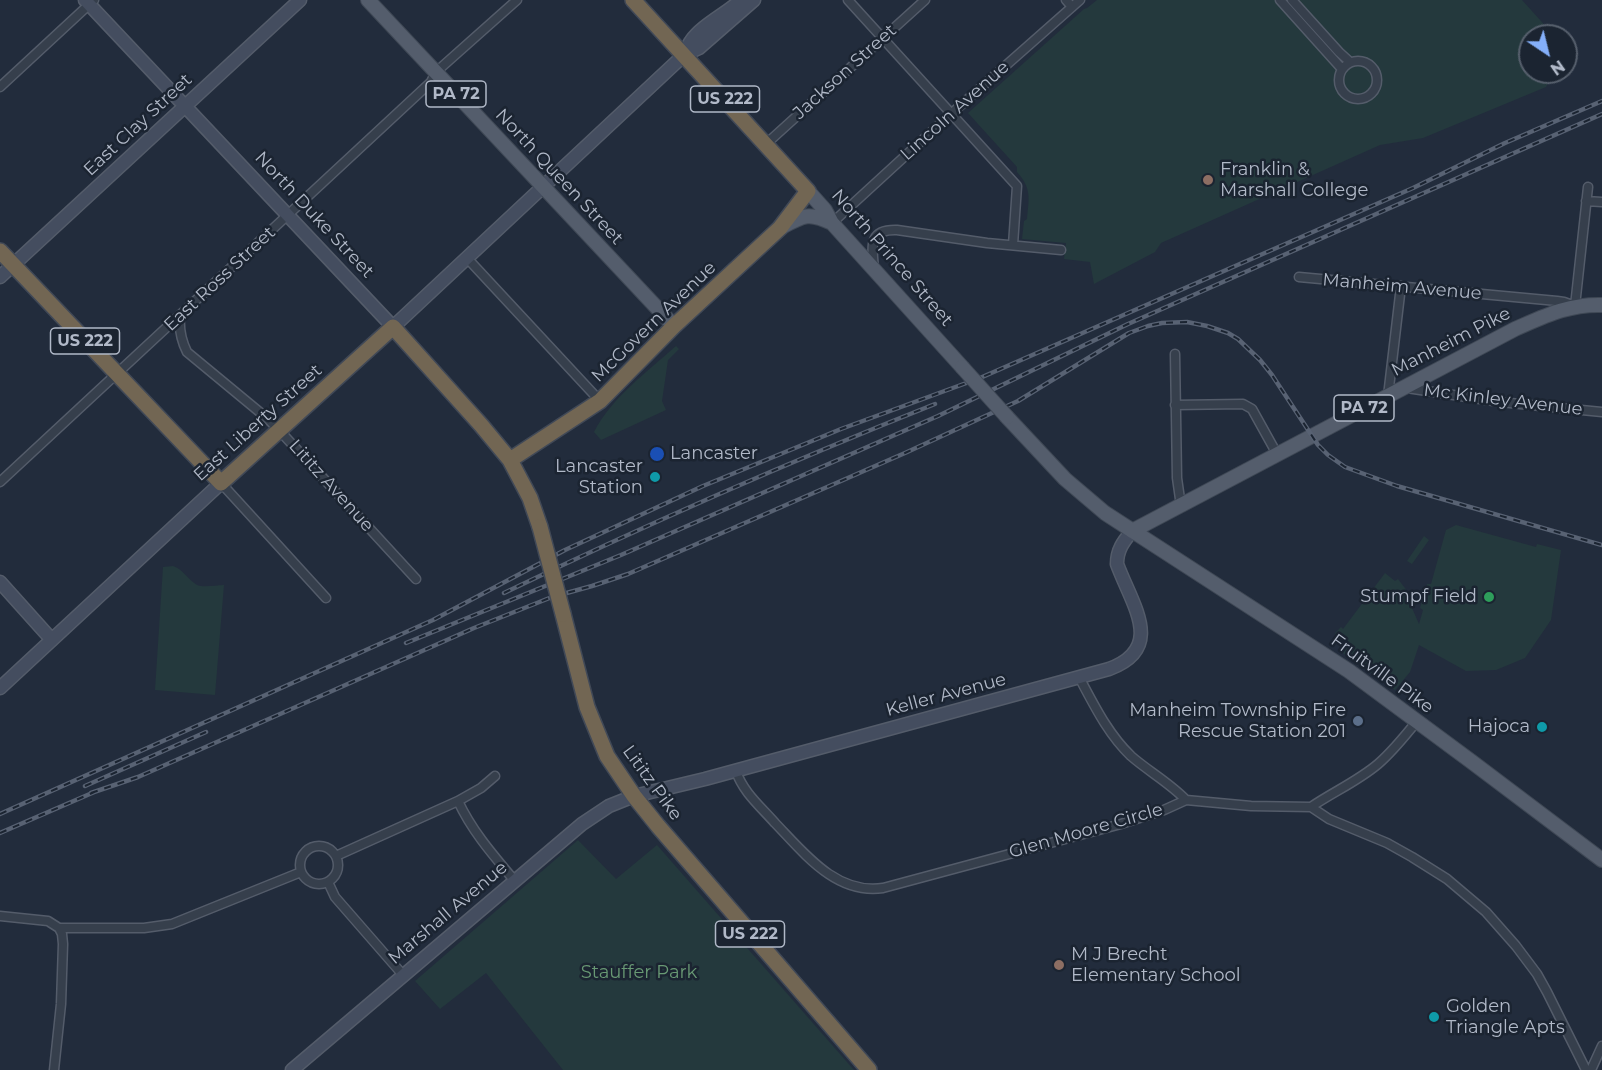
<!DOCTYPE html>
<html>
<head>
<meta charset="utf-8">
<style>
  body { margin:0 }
  #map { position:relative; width:1602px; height:1070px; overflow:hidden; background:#222c3c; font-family:Montserrat,sans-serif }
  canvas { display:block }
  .north { position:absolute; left:1518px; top:24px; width:60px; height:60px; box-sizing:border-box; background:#1b2431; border:2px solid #57606d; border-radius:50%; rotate:145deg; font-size:16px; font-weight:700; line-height:24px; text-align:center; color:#b1b9c8 }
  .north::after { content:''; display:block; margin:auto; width:21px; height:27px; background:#84affa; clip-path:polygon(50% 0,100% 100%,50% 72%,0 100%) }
</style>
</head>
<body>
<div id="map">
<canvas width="1602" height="1070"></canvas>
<div class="north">N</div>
</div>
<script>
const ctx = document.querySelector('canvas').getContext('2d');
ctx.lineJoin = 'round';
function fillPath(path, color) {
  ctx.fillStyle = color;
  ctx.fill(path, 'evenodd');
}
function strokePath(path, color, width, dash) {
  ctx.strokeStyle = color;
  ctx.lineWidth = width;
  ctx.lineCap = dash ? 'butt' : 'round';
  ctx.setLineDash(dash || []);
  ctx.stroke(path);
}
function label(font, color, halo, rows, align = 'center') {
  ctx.font = font + ' Montserrat,sans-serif';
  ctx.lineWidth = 5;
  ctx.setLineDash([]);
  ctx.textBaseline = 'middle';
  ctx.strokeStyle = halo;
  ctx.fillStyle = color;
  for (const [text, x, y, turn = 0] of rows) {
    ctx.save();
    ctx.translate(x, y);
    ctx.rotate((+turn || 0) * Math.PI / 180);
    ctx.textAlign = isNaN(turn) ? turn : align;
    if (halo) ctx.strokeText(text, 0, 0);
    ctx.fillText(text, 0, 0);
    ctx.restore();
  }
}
const green = new Path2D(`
  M1097,0H1522L1550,31L1552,36H1530V72H1559L1552,75L1546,87L1423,138L1380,145L1161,243L1155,252L1094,284L1090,262L1064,259L1066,243L1022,239L1024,221L1027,219C1029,198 1032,189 1017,172V167L968,113L1084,9L1087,8Z
  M676,346L679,349L668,360L662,401L666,410L601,440L594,432C612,397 647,372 676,346Z
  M1456,525L1536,547L1537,544L1561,550L1551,620L1525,658L1496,670L1466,671L1419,645L1410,672L1395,690L1340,651L1343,647L1337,641L1335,633L1341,627L1343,629L1385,573L1395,581L1398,579L1411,596L1408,599L1419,624L1423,610L1420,608L1427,584H1431L1446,530Z
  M1424,536L1429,540L1412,564L1407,561Z
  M173,566C183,569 188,580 197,585C205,588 216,585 224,585L215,695L155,690L163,567Z
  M578,840L616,879L657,845L854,1070H563L486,973L440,1009L415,981Z`);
const street = new Path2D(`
  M848,0L1017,186L1013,245
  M1066,0L1072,7
  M1280,0L1342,69
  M1292,0L1339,52L1350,62
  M1339 80a19 19 0 1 1 38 0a19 19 0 1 1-38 0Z
  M0,87L94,0
  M766,144L925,0
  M1586,201L1602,202
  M832,223L952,113L1080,0
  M467,258L600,401
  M874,269C872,246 868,229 897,230L987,243L1061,250
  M1299,277L1557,301L1564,302L1575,306L1588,187
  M180,317C179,329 181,340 187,352L268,419L279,430L416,579
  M1175,354L1177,478L1181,506
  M1407,388L1500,402L1602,412
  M1388,396L1401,286
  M1175,405L1243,404L1252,409L1277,454
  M0,482C144,349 288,216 431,82L436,72L517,0
  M221,483L326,598
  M1079,677C1094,705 1108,734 1131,756C1148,771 1170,783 1186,800
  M736,771C743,792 760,806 775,823C804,853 836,895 883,888L1121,824L1164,810L1186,800L1251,806L1311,807L1329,819L1387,843L1412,857L1447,879L1486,912L1516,946L1537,974L1547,992L1586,1070
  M458,801C472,831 493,855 514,880
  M1311,807C1333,792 1358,781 1378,764C1393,751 1405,736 1417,721
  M300 865a19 19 0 1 1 38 0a19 19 0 1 1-38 0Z
  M336,856L458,801L481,788L495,776
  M328,882L335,897L403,975
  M0,916L48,921L59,928H144L172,924L301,872
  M54,1070L61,1004L63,944L62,934L59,928
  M1591,1070L1602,1046`);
const secondary = new Path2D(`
  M85,0L393,327L684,55L699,48L754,0
  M684,55C686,50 688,45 691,41C702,25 726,14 741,0
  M0,277L300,0
  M0,582L52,640
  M0,688L221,483
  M292,1070L582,824L609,806L634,796L705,779L1109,669C1166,648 1132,605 1117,564C1117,550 1123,542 1132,531`);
const primary = new Path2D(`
  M368,0L674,326
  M808,191L825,210L832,223L962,367
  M782,227C804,215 809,212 832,223
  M1007,417L1065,479L1105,513L1349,671L1472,762L1602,860
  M1132,531L1515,329C1545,316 1568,304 1602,305`);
const highway = new Path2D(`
  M0,251L221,483L393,327L481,425L510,460L530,498L540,527
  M510,460L600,401L674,326L780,228L808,191L633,0
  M563,614L587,707L607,756L634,796L658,826L869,1070`);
const rail = new Path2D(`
  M504,593C645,525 789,462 935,404
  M406,643L621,555L865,448L938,416L1128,324L1602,114
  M85,786L206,732
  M91,793L138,777L474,628L552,597L592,586L628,574L905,453L1018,401L1129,333L1148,326L1162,323L1187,322L1207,326L1228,333L1238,339L1260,360L1272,375L1318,445L1328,455L1345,467L1397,486L1602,545
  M0,814L433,620L565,550L703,486L841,429L980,378L1413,188L1505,143L1602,101
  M0,833L99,790`);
const primaryBridge = new Path2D(`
  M962,367L1007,417`);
const highwayBridge = new Path2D(`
  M540,527L563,614`);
const markers = [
  [1208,180,6,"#8d6e63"],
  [657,454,8,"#1a4fb4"],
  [655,477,6,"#0f9aa8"],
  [1489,597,6,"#2e9e5b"],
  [1358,721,6,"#5c6f8a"],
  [1542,727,6,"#0f9aa8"],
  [1059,965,6,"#8d6e63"],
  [1434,1017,6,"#0f9aa8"]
];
const shields = [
  [456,94,60],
  [725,99,69],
  [85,341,69],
  [1364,408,60],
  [750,934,69]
];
const shieldNames = [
  ["PA 72",456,94],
  ["US 222",725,99],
  ["US 222",85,341],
  ["PA 72",1364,408],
  ["US 222",750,934]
];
const streetNames = [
  ["Jackson Street",845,72,-42],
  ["Lincoln Avenue",955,111,-42],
  ["East Clay Street",138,125,-43],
  ["North Queen Street",559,177,47],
  ["North Duke Street",314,215,47],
  ["North Prince Street",892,258,49],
  ["East Ross Street",220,279,-43],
  ["Manheim Avenue",1402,287,5],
  ["McGovern Avenue",654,322,-44],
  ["Manheim Pike",1451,342,-27],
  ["Mc Kinley Avenue",1503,400,7],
  ["East Liberty Street",258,423,-42],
  ["Lititz Avenue",331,486,48],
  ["Fruitville Pike",1382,674,36],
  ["Keller Avenue",946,695,-15],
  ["Lititz Pike",652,783,54],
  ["Glen Moore Circle",1086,831,-16],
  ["Marshall Avenue",448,913,-40]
];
const poiNames = [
  ["Franklin &",1220,170],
  ["Marshall College",1220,191],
  ["Lancaster",670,454],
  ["Lancaster",643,467,"right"],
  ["Station",643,488,"right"],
  ["Stumpf Field",1477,597,"right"],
  ["Manheim Township Fire",1346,711,"right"],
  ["Rescue Station 201",1346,732,"right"],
  ["Hajoca",1530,727,"right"],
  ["M J Brecht",1071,955],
  ["Elementary School",1071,976],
  ["Golden",1446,1007],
  ["Triangle Apts",1446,1028]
];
const parkNames = [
  ["Stauffer Park",639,973]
];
fillPath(green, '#24393d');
strokePath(street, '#545c6a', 11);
strokePath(secondary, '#545c6a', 15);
strokePath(primary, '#3f4855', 16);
strokePath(highway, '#414957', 18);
strokePath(street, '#363f4c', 8);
strokePath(secondary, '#444d5f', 12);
strokePath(primary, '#545d6c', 14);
strokePath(highway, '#726653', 15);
strokePath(rail, '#586273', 4.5);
strokePath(rail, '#1b2431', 2, [7]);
strokePath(primaryBridge, '#3f4855', 16, []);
strokePath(highwayBridge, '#414957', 18, []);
strokePath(primaryBridge, '#545d6c', 14);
strokePath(highwayBridge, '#726653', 15);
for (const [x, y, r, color] of markers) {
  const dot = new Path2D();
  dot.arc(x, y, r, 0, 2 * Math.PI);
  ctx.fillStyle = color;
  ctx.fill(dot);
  strokePath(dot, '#1b2431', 2);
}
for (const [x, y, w] of shields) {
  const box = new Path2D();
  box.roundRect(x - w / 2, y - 13, w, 26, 4.5);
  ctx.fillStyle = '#1b2431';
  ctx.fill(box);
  strokePath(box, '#b1b9c8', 1.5);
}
label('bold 16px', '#b1b9c8', null, shieldNames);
label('18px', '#b1b9c8', '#1b2431', streetNames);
label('18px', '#b1b9c8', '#1b2431', poiNames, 'left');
label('18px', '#689974', '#1b2431', parkNames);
</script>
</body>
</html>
